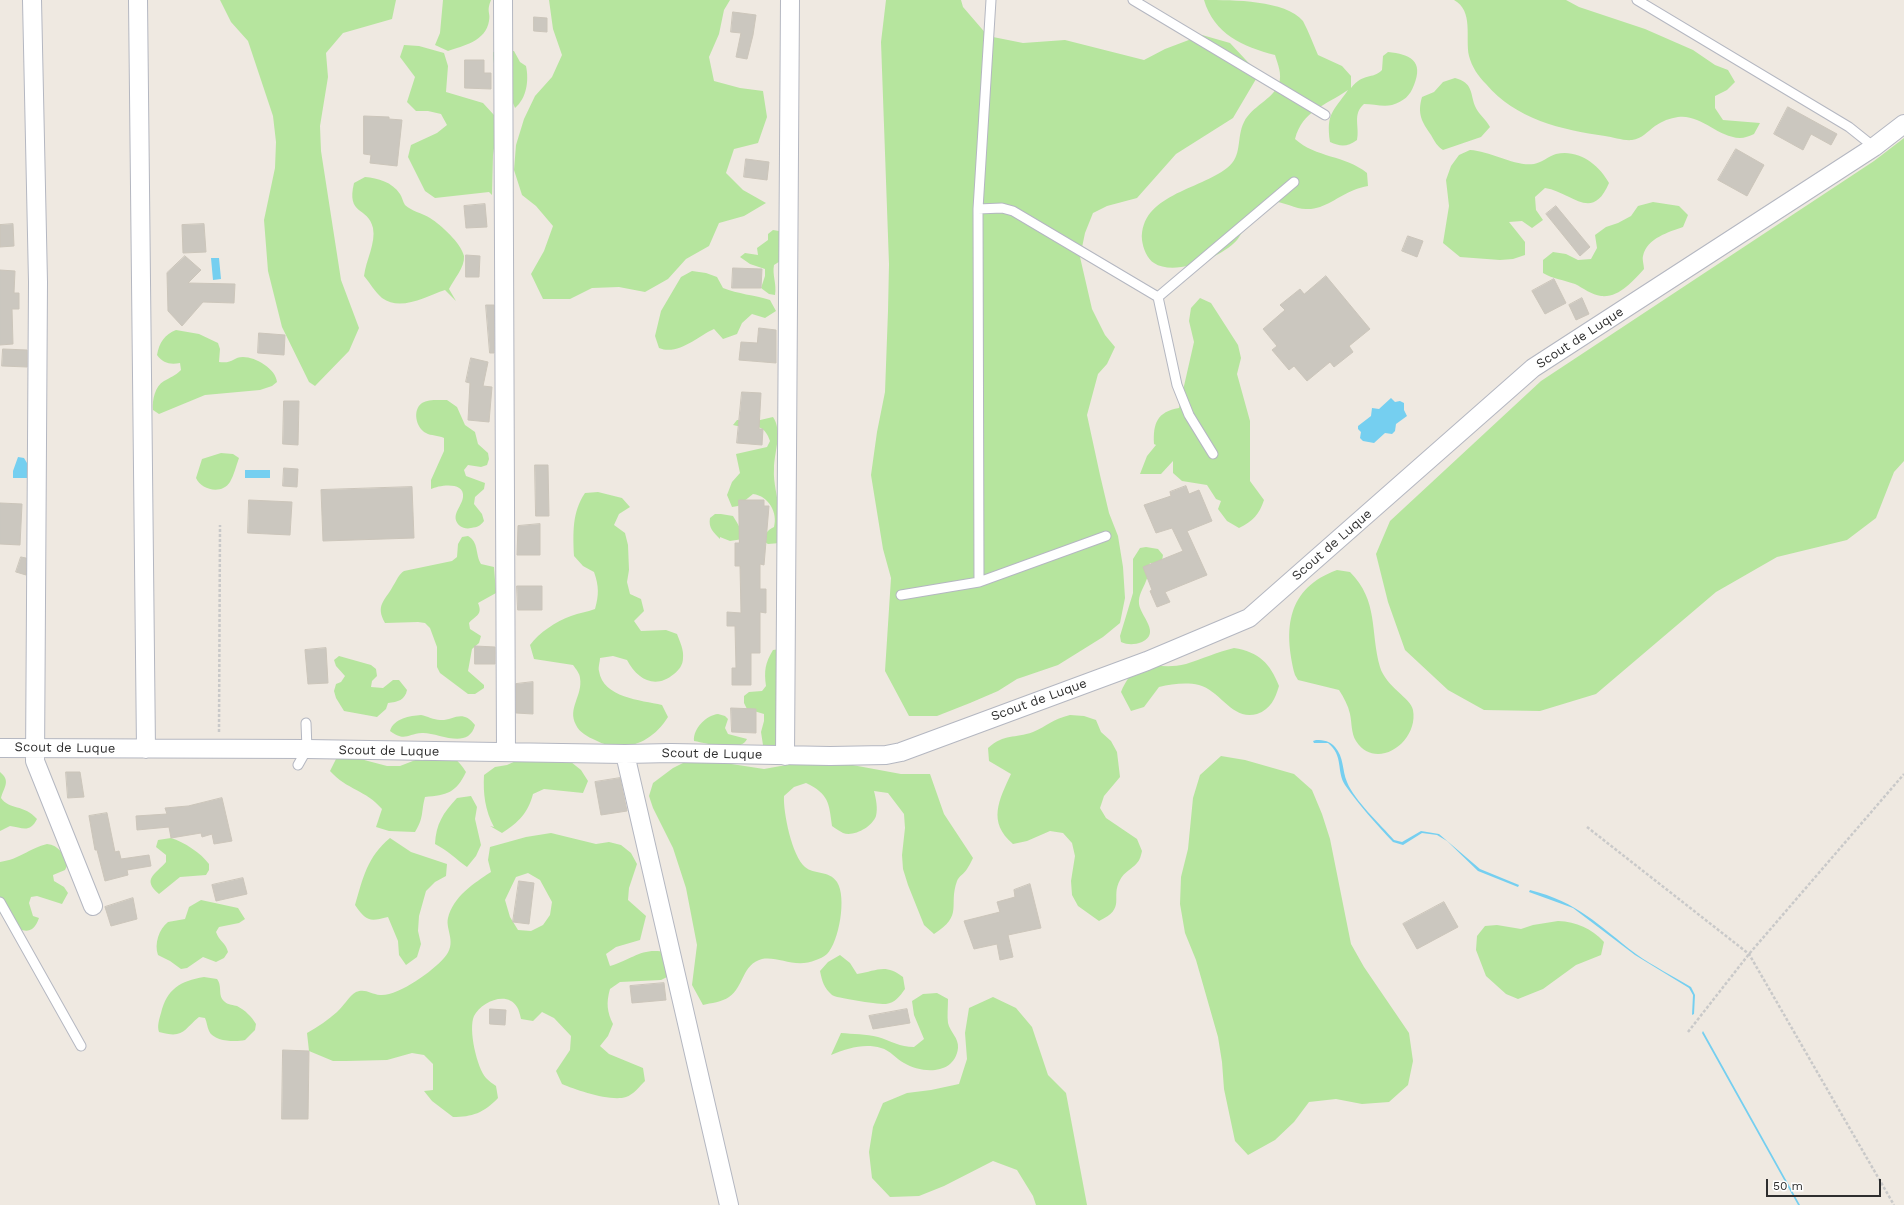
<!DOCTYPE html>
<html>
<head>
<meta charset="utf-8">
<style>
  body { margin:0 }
  #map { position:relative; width:1904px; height:1205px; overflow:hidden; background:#efe9e1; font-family:"Work Sans",sans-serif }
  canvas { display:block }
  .scale { position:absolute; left:1766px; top:1179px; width:115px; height:18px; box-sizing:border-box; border:2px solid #2e2e2e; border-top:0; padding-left:5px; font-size:12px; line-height:14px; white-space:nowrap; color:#2e2e2e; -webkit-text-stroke:3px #fff; paint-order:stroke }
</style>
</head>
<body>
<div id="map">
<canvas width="1904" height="1205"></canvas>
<div class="scale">50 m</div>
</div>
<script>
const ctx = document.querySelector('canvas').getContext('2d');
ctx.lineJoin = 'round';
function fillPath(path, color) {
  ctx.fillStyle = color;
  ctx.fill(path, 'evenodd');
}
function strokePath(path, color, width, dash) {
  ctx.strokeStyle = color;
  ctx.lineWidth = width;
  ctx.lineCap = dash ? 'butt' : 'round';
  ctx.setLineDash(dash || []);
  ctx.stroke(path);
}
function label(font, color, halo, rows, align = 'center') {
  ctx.font = font + ' "Work Sans",sans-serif';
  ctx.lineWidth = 3.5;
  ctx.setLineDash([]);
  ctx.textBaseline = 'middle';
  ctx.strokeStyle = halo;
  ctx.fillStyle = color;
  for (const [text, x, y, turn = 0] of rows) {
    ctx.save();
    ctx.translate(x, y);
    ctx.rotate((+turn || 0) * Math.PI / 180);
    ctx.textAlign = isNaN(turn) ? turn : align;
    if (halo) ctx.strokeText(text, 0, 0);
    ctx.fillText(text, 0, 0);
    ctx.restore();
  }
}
const green = new Path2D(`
  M220,0H396L392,19L343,33L326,53L328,77L320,126L321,151L341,280L359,328L349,351L315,386L309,382L282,327L268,271L264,220L275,168L276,142L273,116L248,41L231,22Z
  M443,0H491C486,12 491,13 489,21C486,41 463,46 448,51L435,45L440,33Z
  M549,0H730L724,10L719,34L709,57L714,81L740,88L763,91L767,117L758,143L734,149L726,173L743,190L766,203L744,216L719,223L709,246L686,259L668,279L645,292L619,287L592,288L570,299H543L531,274L544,251L553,226L536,206L522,195L514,170L516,145L524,119L535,96L552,77L562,55L553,29Z
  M886,0H961L963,7L988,36L1023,43L1065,40L1144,60L1165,49L1202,35L1230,43L1259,74L1233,118L1176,154L1137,198L1107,206L1093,213L1085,233L1080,257L1092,309L1105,335L1115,347L1107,364L1098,374L1087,415L1100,475L1109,513L1118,536L1123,567L1125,598L1120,623L1103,637L1058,665L1017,679L998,691L970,703L937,716H909L885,671L891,578L883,549L871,475L877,432L885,392L888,311L889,264L881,42Z
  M1204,0C1234,0 1285,0 1303,21C1309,32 1313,44 1318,55L1342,66L1351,76V88C1364,72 1372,80 1382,70L1383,56L1388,52C1410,54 1424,61 1414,85C1410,96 1404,101 1392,105C1383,107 1373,104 1364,104C1352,114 1360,127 1357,140C1347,147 1341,147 1330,142C1326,113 1333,112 1348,90C1325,106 1303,110 1295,139C1316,158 1345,155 1367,173L1368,186C1363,187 1358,188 1354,190C1338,196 1324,210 1306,209C1294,209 1280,199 1268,202C1247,206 1248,227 1237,240C1222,257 1175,277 1154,263C1147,259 1143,248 1142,240C1140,195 1199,190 1227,168C1243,156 1236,138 1244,122C1252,106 1272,100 1279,84C1282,73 1278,65 1275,55C1243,47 1214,34 1204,0Z
  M1454,0H1566L1579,7L1645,29L1693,50L1715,65L1728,70L1735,82L1727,90L1715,96V108L1723,120L1760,123L1754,134C1750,136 1744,138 1740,138C1717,137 1701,114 1678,117C1670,118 1662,121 1655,126C1648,131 1642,139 1632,140C1624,141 1613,137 1605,136C1562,130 1515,119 1486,84C1478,76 1472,67 1469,56C1465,38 1474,11 1454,0Z
  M404,45L419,46L444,53L448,66L446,92L483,103L494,115L497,128L493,155L492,195L489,192L435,198L425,191L408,157L411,145L437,133L447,125L441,114L428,111H416L407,102L415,77L400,57Z
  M514,51L520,62L526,66C529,80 527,98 515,108C508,88 492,74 493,52Z
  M1455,78C1473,83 1470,92 1475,106C1478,114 1486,119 1490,127L1481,137L1443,150C1437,146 1435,142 1431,135C1422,122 1417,114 1422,97L1434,92L1443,82Z
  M1904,138V461L1894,472L1876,518L1847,540L1777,557L1716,592L1596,694L1540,711L1484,710L1448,690L1405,650L1388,602L1376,554L1390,521L1541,381L1874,161Z
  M1470,150C1491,151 1515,167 1534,164C1541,163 1549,156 1556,154C1579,149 1599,165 1609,183C1592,223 1572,192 1545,188L1535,197L1536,210L1543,220L1532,228L1522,221L1509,222L1525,242V255L1513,259L1500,260L1460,257L1443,243L1449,206L1446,180L1451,166L1459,155Z
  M365,177C378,178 392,182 400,194C402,197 403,202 405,205C411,211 422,213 430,218C441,225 461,243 464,256C465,267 454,279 449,289L456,301L445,290C426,296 401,312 382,298C375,292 370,283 364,276C366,260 376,243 373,228C368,206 346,216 354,183Z
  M1653,202L1679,206L1688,215L1683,227C1669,232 1647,238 1643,256C1642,259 1644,265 1644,269C1633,281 1619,298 1601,296C1592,295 1583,288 1575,284C1564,280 1553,279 1543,273V260L1553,252L1566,254L1578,260L1591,259L1597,248L1595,235L1606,227L1618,223L1631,216L1638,206Z
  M773,230L785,232V258L774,265C772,275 777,284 775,295L769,294L761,288L765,276V269L750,264L740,257L745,253L758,255L757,248L768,240V234Z
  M692,271L706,273L717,277L723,288C738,294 754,295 770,300L776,311L765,318L752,314L742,323L737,334L723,339L714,329C698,336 678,356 659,348L655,336L661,311L681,277Z
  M1200,298L1211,303L1238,345L1241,358L1237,374L1250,421V481L1264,500C1259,515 1253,521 1239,528L1227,521L1218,509L1221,501L1216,499L1207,485L1182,481L1173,473V461L1161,474H1140L1147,456L1156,445L1154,444C1153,423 1157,412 1179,408L1194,342L1189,321L1191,308Z
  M176,330L199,334L218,343L220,349L219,362C233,364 233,357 243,357C256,357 276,369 277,382L272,386L260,390L205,395L159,414L153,410C152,400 155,386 164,381C171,377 175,376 181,370L180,363C170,365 163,363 157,355C159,343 165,334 176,330Z
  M447,400L457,407L465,425L475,432L478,444L488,453L489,459L487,465L481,467L468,465L464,470L466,476L485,483L484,489L475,497L474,504L482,514L484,521C480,526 478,527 471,528C467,529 463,528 460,526C449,516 462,507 463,497C465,481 439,485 431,489V480L444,451V438C438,435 431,436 426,433C416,428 412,410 422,403C428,399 439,400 447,400Z
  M773,417C783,432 774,452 774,469C773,483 778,497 779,512C780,522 780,533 780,543L768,544L763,541C765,534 767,530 774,527C778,513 769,496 753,494L738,506L732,507L727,495L732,482L740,473L736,454L767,447L770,441C763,419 749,430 733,425L737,420L756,421Z
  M221,453L233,454L239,458C236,466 234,475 230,482C222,495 201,490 196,478L202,459Z
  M598,492L622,498L630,507L619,514L614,525L625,533L628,545L629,570L627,582L630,594L641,599L644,611L634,621L641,631L666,630L677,634C680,642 684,650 683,658C683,665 679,670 674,674C655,690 637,679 627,660L613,656L600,658C600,662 598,667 599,671C603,698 641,700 662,705L668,717C652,743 623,755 595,740C588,737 579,732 576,725C567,708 583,696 580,678C580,674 576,669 573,665L534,659L530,645C539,633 556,621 571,616C579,613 587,612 595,609C599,595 599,586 594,572L583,566L574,556C573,533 572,512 585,493Z
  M715,514H721L733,516C738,524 742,530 743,539L730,541L720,537V539C714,533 708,528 710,518Z
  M468,536C479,542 475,554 481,564L494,567L496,593L478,603C483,615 476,615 469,623L470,629L481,636L479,643L472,649L468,671L484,685V688L475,694H468L440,673L437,667V647L430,628L425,623L418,622L385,623C375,605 385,601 393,586C397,580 398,575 404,571L452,561L457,557L458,544L462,537Z
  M1146,547L1158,549L1163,555L1162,561L1156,564L1150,563C1148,569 1149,575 1146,581C1143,589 1138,595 1139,604C1141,617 1161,633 1142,642C1134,645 1128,645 1121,642L1120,636L1133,593V559L1140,548Z
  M1337,570L1350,572C1379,601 1370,632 1380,667C1386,687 1411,698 1413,710C1419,742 1376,772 1356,741C1351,733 1352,723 1350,714C1348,705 1344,698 1339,690L1298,680L1295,675C1283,629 1287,588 1337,570Z
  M1234,648C1259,652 1270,663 1279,686C1275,699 1271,709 1257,714C1232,721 1221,691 1199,685C1186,682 1172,684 1159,687L1144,707L1131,711L1121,692C1138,652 1156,672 1186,664C1202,659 1217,652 1234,648Z
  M780,649V743L775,747L763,745L761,732L764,721V714L747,709L744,703V696L749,692L762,691L766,686C764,671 765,663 773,650Z
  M339,656L371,665L376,669L377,676L372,681L371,687L383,688L393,680H399L407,690C405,700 398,702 388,703L386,709L377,717L344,711L336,698L334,691L336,684L341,682L345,676L336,666L334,660Z
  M718,714L725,716L728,719L725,728L728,734L747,739C740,754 706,743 694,741C693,728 707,715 718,714Z
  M421,715C427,716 434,720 440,720C453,721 462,708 475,725C468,751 438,732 422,733C407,734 405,742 390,731C394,718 410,716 421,715Z
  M1070,715L1084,716L1096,720L1101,732L1111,741L1117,752L1120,777L1104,796L1100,808L1106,818L1137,839L1142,851C1141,855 1140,860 1137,863C1132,869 1124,872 1120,880C1110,898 1127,908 1099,921L1078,906L1072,895L1071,881L1075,856L1072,843L1063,833L1050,831L1027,841L1013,844C987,822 999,800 1011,774L989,761L988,748C1005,733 1014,739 1033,732C1047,726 1053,719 1070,715Z
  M436,752C451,754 458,759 466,772C456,793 447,795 425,797C421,812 424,818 415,832L389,831L376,827L382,809C366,790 347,790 330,771L336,759L349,756L387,766H400Z
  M1221,756L1245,760L1294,774L1312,790L1322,814L1330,839L1351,944L1364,967L1409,1033L1413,1061L1408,1085L1389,1102L1362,1104L1336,1099L1309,1102L1294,1122L1275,1140L1248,1155L1235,1141L1224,1089L1222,1062L1218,1037L1196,960L1185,933L1180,904L1181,877L1188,849L1193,798L1200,775Z
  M518,760L571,762L581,770L588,781L583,793L544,789L533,794C528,813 519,822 502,833L490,826L494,827C485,810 483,794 484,775L495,767L507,765Z
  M685,762L725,763L764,769L803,762H836L901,774H930L944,814L973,858C971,862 969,866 967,869C964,874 959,876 957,881C948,906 964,915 934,934L924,925L908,885L903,869L902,855L905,828L904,814L888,793L874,791C876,799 878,808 876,816C872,827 854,837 843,833C839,831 835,828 832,826C829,803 829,794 806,783L794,787L784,796C783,812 792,856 805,867C814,875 829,870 837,882C847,897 839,942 827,954C824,957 819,959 816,960C795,969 779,956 762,959C742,964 744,987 729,997C722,1002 711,1003 703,1005L692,985L697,945L686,888L673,848L653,808L649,796L653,783L673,768Z
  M0,772C11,781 4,787 1,798C9,810 24,804 37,819C30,833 23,828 10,826L0,831Z
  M471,796L477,807L475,819L481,845L476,856L467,867C456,859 447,850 435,844C436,824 443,813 457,798Z
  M551,833L596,844L609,842L621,845L631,853L637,864L629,888L628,900L646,916L640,940L616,947L606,954L610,966C634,959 642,946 669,953L673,974L661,980L620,982L610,989C606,1003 607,1012 613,1024L608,1036L600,1046L609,1054L643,1068L645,1081C640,1086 633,1095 626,1097C611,1102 576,1090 562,1084L556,1071L570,1050L571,1036L554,1018L542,1012L533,1021L521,1019C520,1015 519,1010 517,1007C507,990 481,1002 474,1016C468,1029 477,1068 486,1078C489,1081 493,1084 496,1086L498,1098C484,1113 472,1117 453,1117L432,1101L424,1091L433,1090V1064L424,1055L412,1053L387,1060L346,1061H333L309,1051L307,1033C318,1027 328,1020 337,1012C343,1007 349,996 356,992C365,988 371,994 380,995C397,997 433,971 444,958C458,943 445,930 448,918C453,897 474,883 491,872L488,860L490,847L526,837ZM528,873L540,880L552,902L550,915L543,925L531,931L518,930L510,917L505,900L516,877Z
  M171,838C184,842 201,853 209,864V870L206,875L180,877L159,894C141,879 156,874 166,862V855L156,847L158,840Z
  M390,838L411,852L447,864L446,876L435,882L426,891L419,916L418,931L421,944L417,957L406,965L399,955L398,941L388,917C369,922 366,921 355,905C363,878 367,857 390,838Z
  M47,844C59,845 64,855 68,864L65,870L53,875L54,881L64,887L68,893L62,904L37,896L31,897L29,903L33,916L39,918C30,944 11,924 0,913V862C20,859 28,849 47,844Z
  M201,900L238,908L245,919L239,923L219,927L216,932C219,941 226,943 228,952L224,958L216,962L203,957L187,968L181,969L170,961L158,955C154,944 159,929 168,922L185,919L189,907Z
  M1558,921C1577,922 1591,928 1604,942L1601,955L1576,965L1543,989L1518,999L1506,994L1486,976L1476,950L1477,936L1485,926L1497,925L1521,929L1533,925Z
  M840,955L850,963L857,974C877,971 885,963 903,977L905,989C900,996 895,1003 886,1004C882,1005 835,998 832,995C824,988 822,981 820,971L828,962Z
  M204,977L217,979C223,987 217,996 225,1002C228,1005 234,1005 237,1006C245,1010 252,1017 256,1024L255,1030L245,1040C236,1042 214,1042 209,1031C207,1027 207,1022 205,1018L199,1017C183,1030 184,1039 159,1032C157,1026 159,1020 161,1013C167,989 180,981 204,977Z
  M937,993L948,999C948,1007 947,1016 948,1023C950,1032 959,1038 958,1048C955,1075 922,1074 904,1063C896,1059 890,1050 881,1048C865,1043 847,1048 831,1055L841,1033C853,1034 866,1034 878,1037C891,1041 900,1047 914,1047L924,1039L914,1015L912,1001L923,994Z
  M993,997L1016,1008L1032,1027L1048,1075L1066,1093L1087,1205H1036L1033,1196L1017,1170L993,1161L944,1186L919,1196L890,1197L872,1178L869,1152L873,1127L883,1103L907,1093L931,1090L959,1084L967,1059L965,1033L969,1008Z`);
const water = new Path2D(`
  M219,258L221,279L213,280L211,258Z
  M1391,398L1395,402L1400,401L1404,403V410L1407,416L1396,424L1395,431L1392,434L1385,433L1374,443L1363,441L1360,438L1361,432L1358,429V426L1371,416L1372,408L1379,409Z
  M18,457L24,458L27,463V478H13V471Z
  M245,470H270V478H245Z
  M1316,740C1324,740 1330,741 1335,747C1344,757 1342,770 1347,782C1354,800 1381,825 1394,840L1402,842L1421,831L1439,834L1480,869L1519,885L1518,887L1478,871L1447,841L1437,835L1422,833L1403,845L1393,842C1376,824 1359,805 1345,785C1336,771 1344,756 1328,743H1314L1313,741Z
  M1530,890C1578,902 1598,925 1636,954C1653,966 1673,976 1691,987L1695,995L1694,1014L1692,1015L1693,995L1689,988L1635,955L1573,908L1529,892Z
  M1703,1031L1800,1205H1798L1702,1033Z`);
const building = new Path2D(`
  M733,12L756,15L753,35L747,59L736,57L741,33L731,32Z
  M534,17L547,18V32L534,31Z
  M465,60H484V73H491V89L465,88Z
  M1788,107L1837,134L1831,145L1811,134L1803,150L1774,134Z
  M364,116L389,117V119L402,120L397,166L370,163L371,155L364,154Z
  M1736,149L1764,165L1747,196L1718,180Z
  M746,159L769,162L767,180L744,177Z
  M485,204L487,227L466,228L464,206Z
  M1556,206L1590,247L1580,256L1546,214Z
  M13,224L14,246L0,247V225Z
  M204,224L206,252L183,253L182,225Z
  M1408,236L1423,241L1417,257L1402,251Z
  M466,255L480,256L479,277H466Z
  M185,256L201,270L188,283L235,284L234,303L203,302L182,326L168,311L167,273Z
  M733,268L762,269L761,288H732Z
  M0,270L15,271L14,293H19V309H12L13,344L0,345Z
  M1326,276L1370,329L1349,346L1353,352L1334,367L1330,362L1307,381L1294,366L1289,370L1272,350L1277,346L1263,329L1285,310L1280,305L1300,289L1304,294Z
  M1554,279L1566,303L1545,314L1532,291Z
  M1582,298L1589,314L1576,320L1569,305Z
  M486,305H494V353H490Z
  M759,328L776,330V363L739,360L741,342L757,343Z
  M259,333L285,335L284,355L258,353Z
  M3,349L27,350V367L2,366Z
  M471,358L488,362L483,386L492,387L489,422L468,420L470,383L466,382Z
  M742,392L761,393L759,429H763L762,445L737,443Z
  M284,401H299L298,445L283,444Z
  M535,465H548L549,516H536Z
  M284,468L298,469L297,487L283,486Z
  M1186,486L1189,494L1199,490L1212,521L1187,531L1207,575L1165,592L1170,602L1157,607L1150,591L1152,590L1143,567L1183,551L1172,528L1156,533L1144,505L1171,496L1170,492Z
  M412,487L414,538L323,541L321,490Z
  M249,500L292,502L290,535L248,533Z
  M739,500H764V506H769L764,565L760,564V589H766V613L760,612V653H751V685H732V668H736L735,626H727V612L741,613L740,566H735V543H739Z
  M0,503L22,504L20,545L0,544Z
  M540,524V555H517L518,526Z
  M21,557L26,558V575L16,572Z
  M517,586H542V610H518Z
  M475,646L495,647V664H475Z
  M326,648L328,683L308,684L305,650Z
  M533,682V714L516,713V684Z
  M731,708L756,709V733L732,732Z
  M66,772H80L84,797L68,798Z
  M620,778L627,811L601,815L595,782Z
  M222,798L232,841L214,844L212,834L202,837L201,833L171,838L169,827L137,830L136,816L167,814L165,808L188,806Z
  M107,813L115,852L119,851L121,859L149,855L151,866L127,870L128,875L105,881L97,850H95L89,816Z
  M243,878L247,894L216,901L212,885Z
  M519,881L534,883L529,924L513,922Z
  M1030,884L1041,928L1008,935L1013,957L1000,960L997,944L974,949L964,921L1000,912L997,902L1015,897L1014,890Z
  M133,898L137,919L111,926L105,907Z
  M1444,902L1458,927L1417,949L1403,924Z
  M664,983L666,1000L632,1003L630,986Z
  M490,1009L506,1010L505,1025L490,1024Z
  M907,1009L910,1023L873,1029L869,1016Z
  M283,1050L309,1051L308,1119H282Z`);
const path = new Path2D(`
  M219,732L220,525
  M1587,827L1749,954L1894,1205
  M1688,1032L1749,954L1904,774`);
const service = new Path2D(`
  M1133,0L1325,115
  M1637,0L1849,127L1874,147
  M978,209L1002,208L1013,211L1158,297L1294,182
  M1158,297L1177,385L1189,415L1213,454
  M979,582L1106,536
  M901,595L979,582L978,209L991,0
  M298,765L307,749L306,723
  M0,902L81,1046`);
const minor = new Path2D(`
  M32,0L38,282L35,761L93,906
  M138,0L146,749
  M503,0L506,752
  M0,748L307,749L625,754L671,753L830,756L886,755L901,752L1147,661L1249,618L1533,368L1874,147L1904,124
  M625,754L729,1205
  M785,756L790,0`);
const streetNames = [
  ["Scout de Luque",1580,338,-33],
  ["Scout de Luque",1332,545,-41],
  ["Scout de Luque",1039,700,-20],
  ["Scout de Luque",65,748,1],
  ["Scout de Luque",389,751,1],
  ["Scout de Luque",712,754,1]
];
fillPath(green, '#b6e59e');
fillPath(water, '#75cff0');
fillPath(building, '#cbc7bf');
strokePath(building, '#cbc5ba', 1);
strokePath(service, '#b4b7c1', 11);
strokePath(minor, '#b4b7c1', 20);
strokePath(path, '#c9c9c9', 2.5, [3, 2]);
strokePath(service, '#fff', 9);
strokePath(minor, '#fff', 18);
label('13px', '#2e2e2e', '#fff', streetNames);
</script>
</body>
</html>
